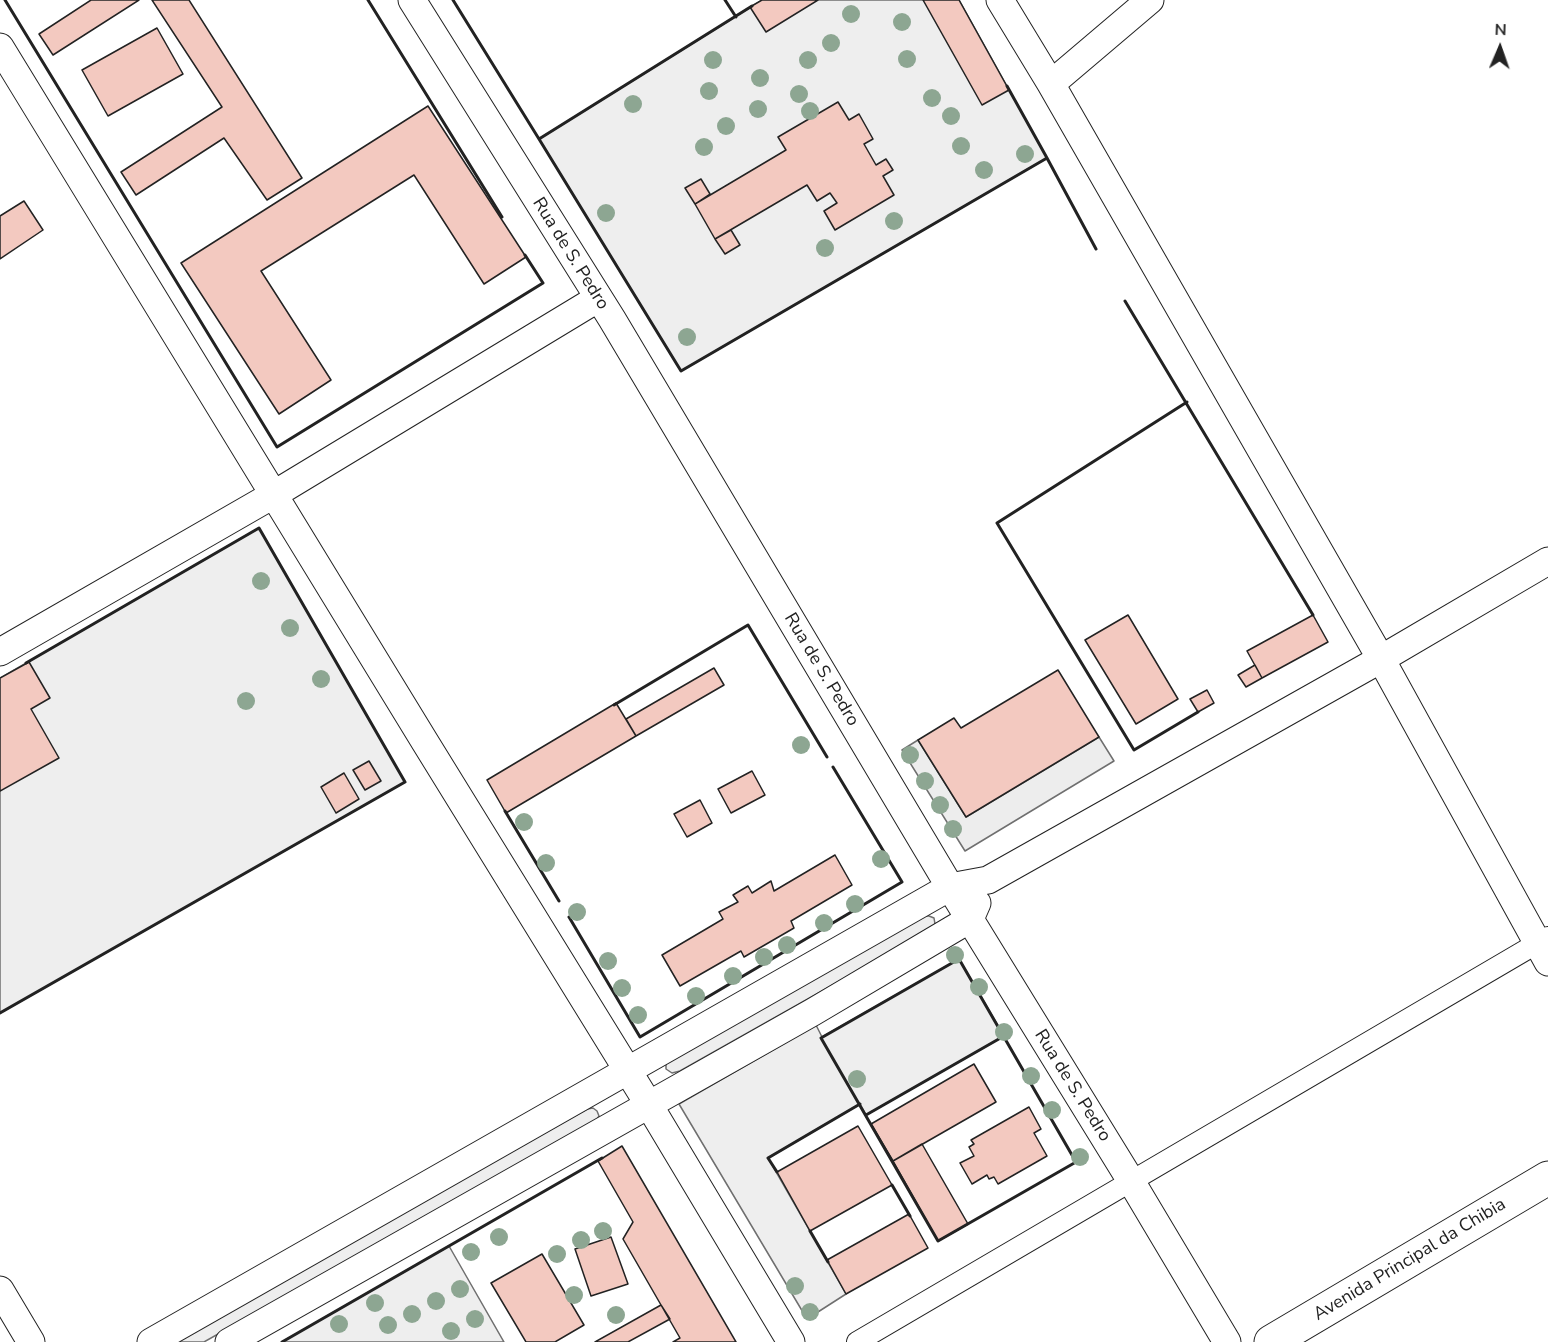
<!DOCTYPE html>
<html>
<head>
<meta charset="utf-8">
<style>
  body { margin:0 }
  #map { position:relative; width:1548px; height:1342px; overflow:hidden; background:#fff; font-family:"Nunito Sans",sans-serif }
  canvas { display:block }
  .north { position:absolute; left:1470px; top:18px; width:60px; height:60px; -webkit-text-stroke:4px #fff; paint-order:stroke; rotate:2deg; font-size:16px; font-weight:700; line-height:24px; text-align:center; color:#222 }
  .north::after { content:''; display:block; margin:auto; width:21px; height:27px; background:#222; clip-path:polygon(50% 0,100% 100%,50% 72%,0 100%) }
</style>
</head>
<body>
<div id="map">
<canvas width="1548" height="1342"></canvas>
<div class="north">N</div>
</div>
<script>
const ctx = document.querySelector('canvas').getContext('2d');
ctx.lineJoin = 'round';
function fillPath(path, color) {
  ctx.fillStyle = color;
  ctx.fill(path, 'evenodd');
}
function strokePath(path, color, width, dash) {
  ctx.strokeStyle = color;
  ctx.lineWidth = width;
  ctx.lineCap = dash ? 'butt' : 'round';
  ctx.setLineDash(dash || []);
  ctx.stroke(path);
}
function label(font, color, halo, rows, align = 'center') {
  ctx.font = font + ' "Nunito Sans",sans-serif';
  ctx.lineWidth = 4.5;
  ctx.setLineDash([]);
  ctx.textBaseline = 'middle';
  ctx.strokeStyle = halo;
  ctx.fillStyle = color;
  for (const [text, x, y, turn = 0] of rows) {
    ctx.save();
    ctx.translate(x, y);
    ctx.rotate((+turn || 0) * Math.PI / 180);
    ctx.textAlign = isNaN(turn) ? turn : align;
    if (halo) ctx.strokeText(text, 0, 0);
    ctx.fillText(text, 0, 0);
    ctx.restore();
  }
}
const green = new Path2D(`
  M762,0H959L1047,158L681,371L539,139Z
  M259,528L405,782L0,1013V678Z
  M924,916H929L934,918L935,924L932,929L680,1071L672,1073L666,1069V1063Z
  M959,959L1004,1036L866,1115L860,1104L768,1158L846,1294L807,1319L679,1104L816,1025L822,1037Z
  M593,1108L597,1111L599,1116L596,1121L204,1342H173L587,1109Z
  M449,1246L504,1342H282Z`);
const parking = new Path2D(`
  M1099,737L1114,761L965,851L902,750L918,740L966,817Z`);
const building = new Path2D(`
  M91,0H139L53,55L39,34Z
  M152,0H189L302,178L267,200L224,138L136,195L121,172L222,107Z
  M762,0H818L766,32L750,7Z
  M923,0H959L1009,90L982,105Z
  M157,28L183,74L108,116L82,70Z
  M838,102L849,120L859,114L873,139L864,144L876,165L886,159L893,170L883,176L894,195L835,230L824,211L837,203L830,193L817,201L807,185L715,239L695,204L786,150L778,137Z
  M428,106L526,257L484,284L414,175L261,271L331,380L279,414L181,263Z
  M701,179L710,194L695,204L685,188Z
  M24,201L43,230L0,259V216Z
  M731,230L740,245L725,254L715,239Z
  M1128,615L1178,699L1136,724L1085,640Z
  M1313,615L1328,642L1262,678L1247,651Z
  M29,662L50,698L31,709L59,758L0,791V678Z
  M1255,665L1262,678L1246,687L1238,675Z
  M714,668L724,685L636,736L626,719Z
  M1058,670L1099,737L966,817L918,740L954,718L961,728Z
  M1207,690L1214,703L1198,712L1190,699Z
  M616,703L636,736L506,813L487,780Z
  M369,761L381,781L365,790L353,770Z
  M752,771L765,795L731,813L718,789Z
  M344,773L359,799L336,813L321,787Z
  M700,800L712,823L687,837L674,814Z
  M835,855L852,885L791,921L794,928L744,957L741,951L680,986L662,955L723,919L719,912L738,902L733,895L748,886L752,893L771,881L774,891Z
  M974,1064L996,1102L893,1161L871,1124Z
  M1029,1107L1041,1129L1034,1133L1047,1156L998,1184L994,1177L989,1179L987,1175L972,1184L960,1163L974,1156L969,1147L974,1144L971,1140Z
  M858,1126L892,1185L810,1231L777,1172Z
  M922,1144L968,1224L938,1241L893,1161Z
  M622,1146L736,1342H673L680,1338L623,1239L633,1222L598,1161Z
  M909,1214L928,1248L846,1294L827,1260Z
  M611,1237L628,1284L591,1296L575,1249Z
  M542,1254L584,1325L555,1342H526L491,1283Z
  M661,1305L670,1319L628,1342H595Z`);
const pedestrian = new Path2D(`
  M857,1342L1548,937`);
const minor = new Path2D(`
  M412,0L612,319L950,887L1131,1181L1227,1342
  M1000,0L1051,84L1150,0
  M0,47L425,742L649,1105L791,1342
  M1051,84L1381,659L1548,962
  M0,652L273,495L597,299
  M0,1290L31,1342
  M151,1342L950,887L988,880L1381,659L1548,561
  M229,1342L813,1012L970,919L977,903`);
const secondary = new Path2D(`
  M1271,1342L1548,1178`);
const wall = new Path2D(`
  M5,0L277,447L543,283L525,255
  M368,0L502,217
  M453,0L539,139
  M725,0L736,17
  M752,6L539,139L681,371L1047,158L1007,86
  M1047,158L1096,249
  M1125,301L1313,615
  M1187,402L997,523L1134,750L1198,712
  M614,705L748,625L827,757
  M505,811L559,901
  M569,917L640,1037L902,882L833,767
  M959,959L1076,1162L938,1241L821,1038Z
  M0,1013L405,782L259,528L26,663
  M866,1115L1004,1036
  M777,1172L768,1158L860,1104
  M892,1185L910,1216
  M810,1231L828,1262
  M282,1342L602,1158`);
const trees = [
  [851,14],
  [902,22],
  [831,43],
  [907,59],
  [713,60],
  [808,60],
  [760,78],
  [709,91],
  [799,94],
  [932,98],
  [633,104],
  [758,109],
  [810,111],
  [951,116],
  [726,126],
  [961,146],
  [704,147],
  [1025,154],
  [984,170],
  [606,213],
  [894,221],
  [825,248],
  [687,337],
  [261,581],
  [290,628],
  [321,679],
  [246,701],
  [801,745],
  [910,755],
  [925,781],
  [940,805],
  [524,822],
  [953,829],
  [881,859],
  [546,863],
  [855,904],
  [577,912],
  [824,923],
  [787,945],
  [955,955],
  [764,957],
  [608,961],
  [733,976],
  [979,987],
  [622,988],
  [696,996],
  [638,1015],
  [1004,1032],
  [1031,1076],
  [857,1079],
  [1052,1110],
  [1080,1157],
  [603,1231],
  [499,1237],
  [581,1240],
  [471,1252],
  [557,1254],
  [795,1286],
  [460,1289],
  [574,1295],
  [436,1301],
  [375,1303],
  [810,1312],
  [412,1314],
  [616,1315],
  [475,1319],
  [339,1324],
  [388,1325],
  [451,1331]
];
const streetNames = [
  ["Rua de S. Pedro",570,254,58],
  ["Rua de S. Pedro",821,670,59],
  ["Rua de S. Pedro",1072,1086,58],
  ["Avenida Principal da Chibia",1410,1260,-31]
];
fillPath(green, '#eee');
strokePath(green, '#6f6f6f', 1.5);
fillPath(parking, '#ededed');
strokePath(parking, '#6f6f6f', 1.5);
fillPath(building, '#f3c9c0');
strokePath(building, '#222', 1.5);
strokePath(pedestrian, '#222', 22);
strokePath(minor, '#222', 29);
strokePath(secondary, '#222', 35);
strokePath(pedestrian, '#fff', 20);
strokePath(minor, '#fff', 27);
strokePath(secondary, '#fff', 33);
strokePath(wall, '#222', 3);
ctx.fillStyle = '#8da692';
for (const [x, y] of trees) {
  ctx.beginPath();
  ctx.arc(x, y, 9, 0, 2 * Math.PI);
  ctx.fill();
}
label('18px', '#222', '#fff', streetNames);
</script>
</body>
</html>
